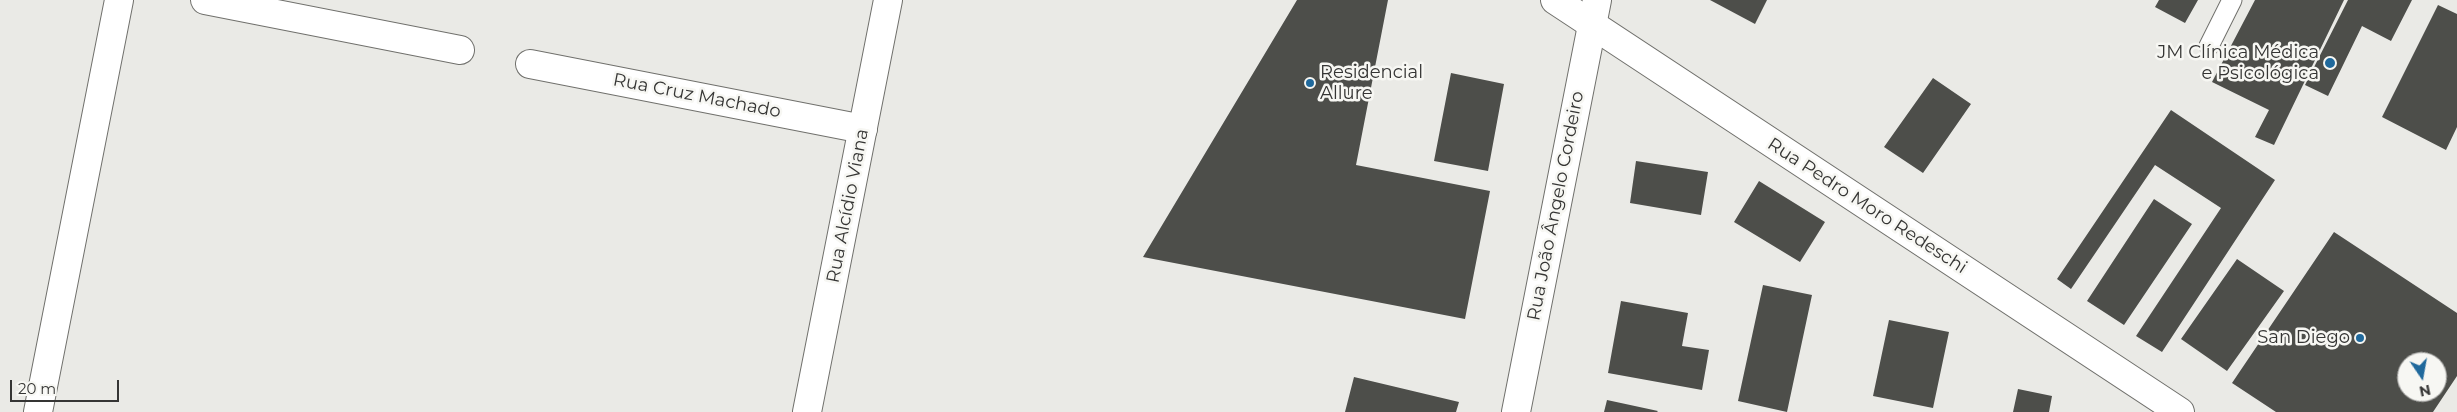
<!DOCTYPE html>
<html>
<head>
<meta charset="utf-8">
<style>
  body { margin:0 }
  #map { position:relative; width:2457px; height:412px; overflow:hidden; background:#eaeae6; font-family:Montserrat,sans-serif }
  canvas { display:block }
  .north { position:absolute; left:2397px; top:352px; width:50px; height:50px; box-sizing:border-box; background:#f7f7f3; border:1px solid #a9a9a7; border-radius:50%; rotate:168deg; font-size:14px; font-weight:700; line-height:20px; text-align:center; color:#353534 }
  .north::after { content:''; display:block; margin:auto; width:18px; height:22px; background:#20699c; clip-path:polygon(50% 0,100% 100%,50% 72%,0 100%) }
  .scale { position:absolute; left:10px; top:380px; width:109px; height:22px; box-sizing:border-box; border:2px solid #353534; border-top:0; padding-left:6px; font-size:15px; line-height:18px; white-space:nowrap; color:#353534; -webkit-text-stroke:4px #f7f7f3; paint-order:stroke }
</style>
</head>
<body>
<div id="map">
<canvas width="2457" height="412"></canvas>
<div class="north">N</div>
<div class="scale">20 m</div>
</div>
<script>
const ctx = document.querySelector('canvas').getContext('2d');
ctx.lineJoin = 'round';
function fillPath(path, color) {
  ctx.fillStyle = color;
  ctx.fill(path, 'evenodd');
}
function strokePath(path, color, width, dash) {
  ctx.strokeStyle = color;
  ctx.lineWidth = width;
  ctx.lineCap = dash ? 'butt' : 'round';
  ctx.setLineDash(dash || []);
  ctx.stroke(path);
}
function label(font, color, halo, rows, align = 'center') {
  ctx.font = font + ' Montserrat,sans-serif';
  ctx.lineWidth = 5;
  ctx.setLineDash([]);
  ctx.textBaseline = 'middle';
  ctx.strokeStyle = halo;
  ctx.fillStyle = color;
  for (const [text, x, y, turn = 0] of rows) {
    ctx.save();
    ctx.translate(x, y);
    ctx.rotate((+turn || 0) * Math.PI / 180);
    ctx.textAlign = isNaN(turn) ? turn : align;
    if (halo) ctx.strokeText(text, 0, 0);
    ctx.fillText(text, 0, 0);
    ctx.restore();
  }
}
const building = new Path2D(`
  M1297,0H1388L1356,165L1490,191L1465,319L1143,257Z
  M1710,0H1767L1755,24Z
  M2159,0H2198L2185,23L2155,7Z
  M2255,0H2344L2274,145L2255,137L2269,110L2212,82Z
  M2348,0H2412L2391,41L2362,26L2328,96L2305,85Z
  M2438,5L2457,14V127L2446,150L2382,117Z
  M1451,73L1504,84L1488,171L1434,161Z
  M1933,78L1971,104L1923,173L1884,147Z
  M2171,110L2275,180L2162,352L2136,336L2221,208L2155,165L2071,289L2057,279Z
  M1636,161L1708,172L1701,215L1630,203Z
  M1759,181L1825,222L1800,262L1734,222Z
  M2154,199L2192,224L2124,325L2087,301Z
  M2334,232L2457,313V376L2433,412H2276L2232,383ZM2407,362H2437V392H2407Z
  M2237,259L2284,291L2227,371L2181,339Z
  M1763,285L1812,295L1787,412L1738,401Z
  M1621,301L1688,313L1682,346L1709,350L1702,390L1608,373Z
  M1889,320L1949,332L1933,408L1873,396Z
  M1354,377L1459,402L1456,412H1345Z
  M2018,389L2052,396L2049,412H2013Z
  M1607,400L1658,411L1657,412H1604Z`);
const lane = new Path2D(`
  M2209,46L2232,0`);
const street = new Path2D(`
  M205,0L460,50
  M1555,0L2180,412
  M530,64L863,129`);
const secondary = new Path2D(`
  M38,412L119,0
  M807,412L888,0
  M1516,412L1597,0`);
const markers = [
  [2330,63,6,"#20699c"],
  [1310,83,5,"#20699c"],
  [2360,338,5,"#20699c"]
];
const poiNames = [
  ["JM Clínica Médica",2319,53],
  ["e Psicológica",2319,74],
  ["Residencial",1320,73,"left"],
  ["Allure",1320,94,"left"],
  ["San Diego",2350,338]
];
const streetNames = [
  ["Rua Cruz Machado",697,96,11],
  ["Rua Alcídio Viana",848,206,-79],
  ["Rua João Ângelo Cordeiro",1556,206,-79],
  ["Rua Pedro Moro Redeschi",1867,206,33]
];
fillPath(building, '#4d4e4a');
strokePath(lane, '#70706c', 21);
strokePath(street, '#70706c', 30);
strokePath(secondary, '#70706c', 30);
strokePath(lane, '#fff', 19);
strokePath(street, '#fff', 28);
strokePath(secondary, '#fff', 28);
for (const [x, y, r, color] of markers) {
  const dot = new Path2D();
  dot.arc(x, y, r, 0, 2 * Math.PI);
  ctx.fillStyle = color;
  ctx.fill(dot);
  strokePath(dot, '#f7f7f3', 2);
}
label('18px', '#353534', '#f7f7f3', poiNames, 'right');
label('18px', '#353534', '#f7f7f3', streetNames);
</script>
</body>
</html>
